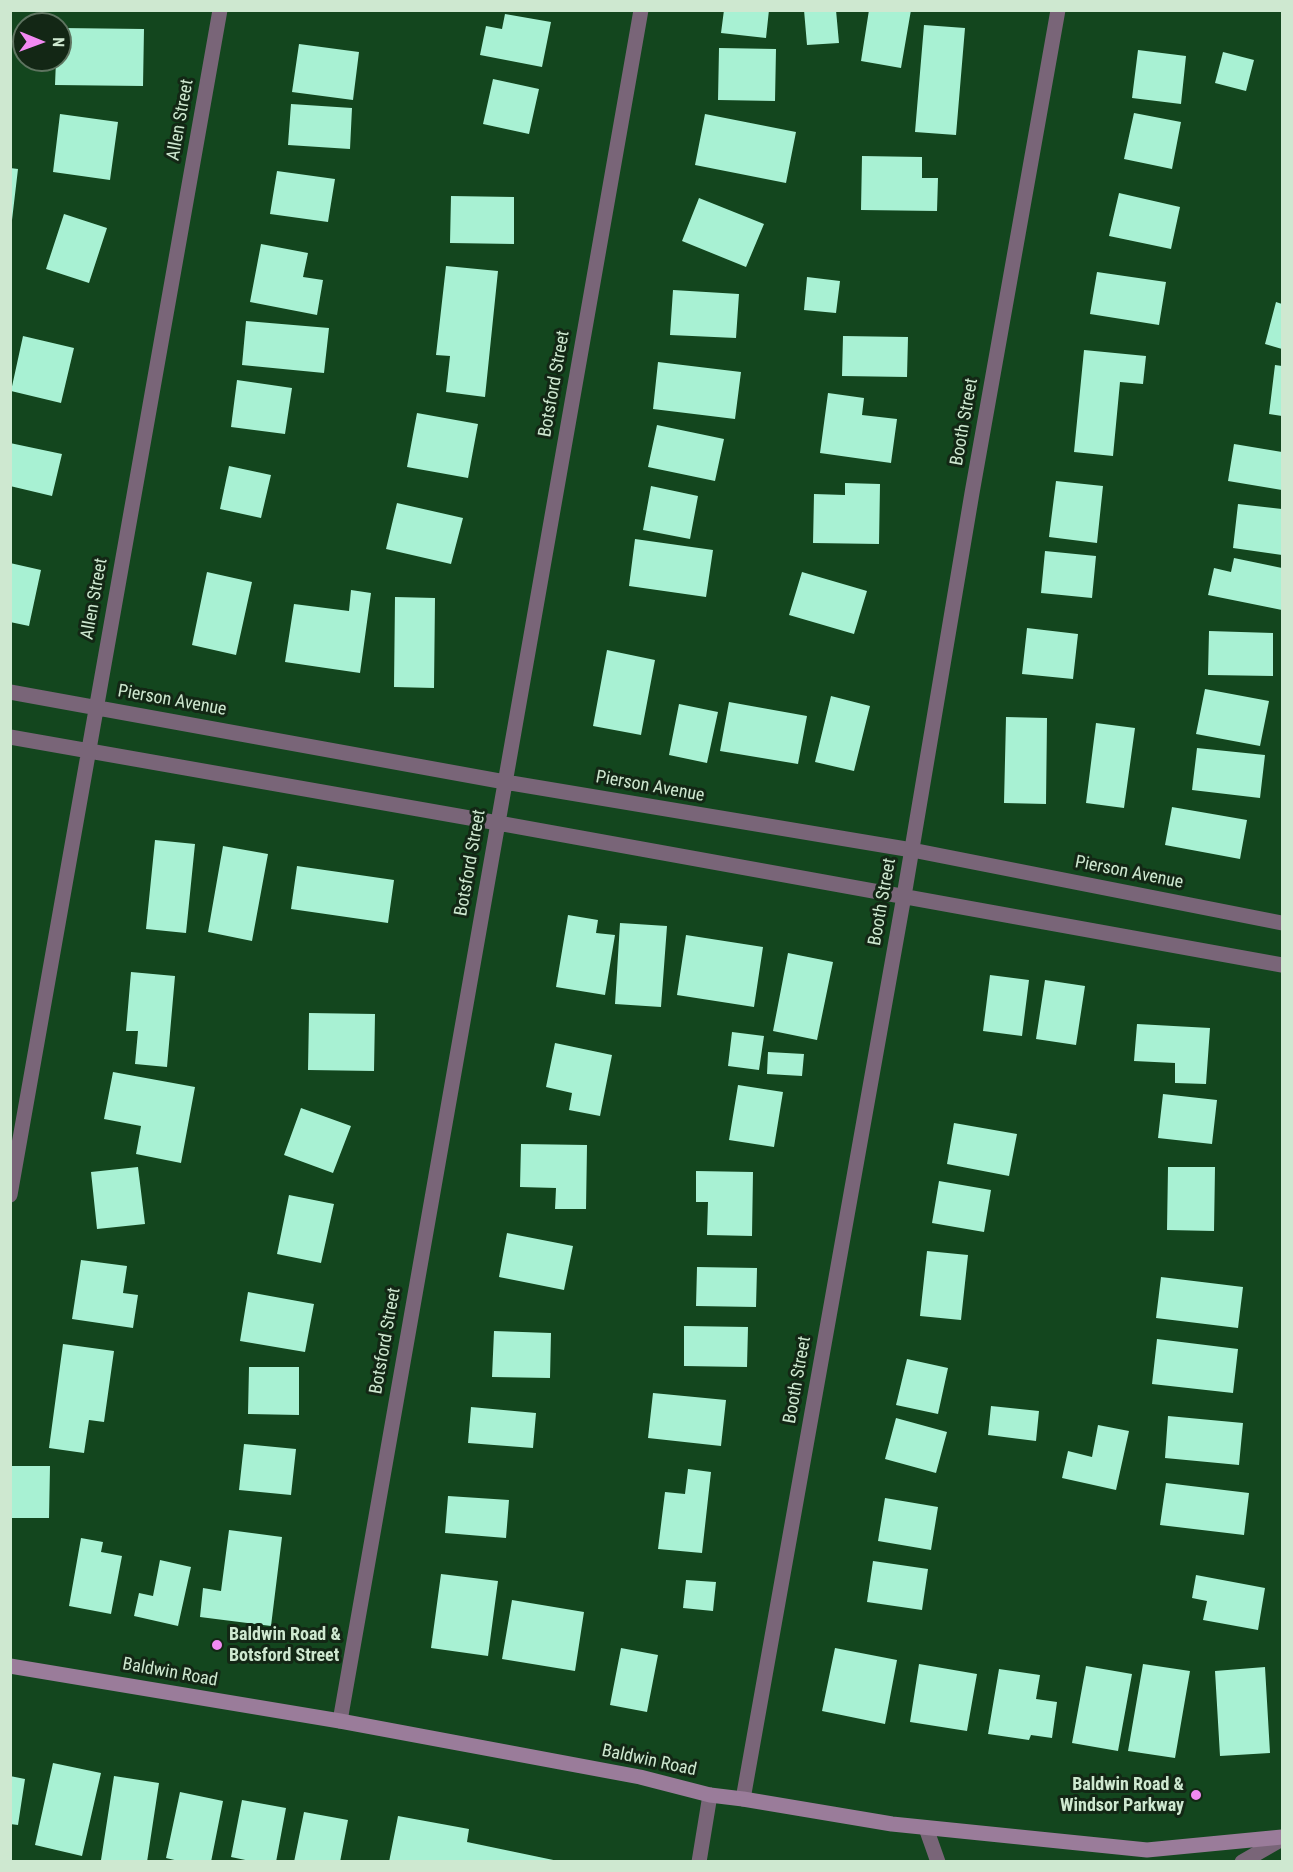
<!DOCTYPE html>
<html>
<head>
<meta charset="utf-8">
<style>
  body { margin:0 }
  #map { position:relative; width:1293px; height:1872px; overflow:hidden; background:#13461e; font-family:"Roboto Condensed",sans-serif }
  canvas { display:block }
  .frame { position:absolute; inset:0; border:12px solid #cee8d0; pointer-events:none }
  .north { position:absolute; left:12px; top:12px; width:60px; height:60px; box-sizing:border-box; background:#132715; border:2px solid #5e7460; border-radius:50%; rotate:91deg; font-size:16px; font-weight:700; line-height:24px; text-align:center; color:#cee8d0 }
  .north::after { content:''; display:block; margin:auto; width:21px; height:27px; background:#f28af2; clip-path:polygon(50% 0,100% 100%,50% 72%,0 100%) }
</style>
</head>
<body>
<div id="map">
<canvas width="1293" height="1872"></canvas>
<div class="frame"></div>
<div class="north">N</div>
</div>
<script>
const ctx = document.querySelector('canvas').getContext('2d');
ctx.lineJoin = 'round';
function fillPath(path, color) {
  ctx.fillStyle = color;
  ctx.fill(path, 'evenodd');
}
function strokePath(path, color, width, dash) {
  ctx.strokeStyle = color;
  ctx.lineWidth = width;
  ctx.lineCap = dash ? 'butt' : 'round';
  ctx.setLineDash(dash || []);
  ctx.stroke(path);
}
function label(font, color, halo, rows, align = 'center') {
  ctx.font = font + ' "Roboto Condensed",sans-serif';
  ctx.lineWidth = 6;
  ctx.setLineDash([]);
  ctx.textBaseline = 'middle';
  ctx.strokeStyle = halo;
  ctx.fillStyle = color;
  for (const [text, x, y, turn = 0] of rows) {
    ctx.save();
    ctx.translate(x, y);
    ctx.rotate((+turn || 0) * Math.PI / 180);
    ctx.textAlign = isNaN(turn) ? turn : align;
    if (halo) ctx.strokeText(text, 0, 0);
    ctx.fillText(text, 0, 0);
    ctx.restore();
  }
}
const building = new Path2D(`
  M724,10H769L766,38L721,33Z
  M804,10H836L839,43L807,45Z
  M869,10H911L901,68L861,61Z
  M505,14L551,22L542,67L480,55L486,26L502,29Z
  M924,25L965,28L956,135L915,132Z
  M60,28L144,29L143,86L55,85L56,60H60Z
  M299,44L359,52L353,100L292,92Z
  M719,48L776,49L775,101L718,100Z
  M1138,50L1186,56L1181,104L1132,98Z
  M1223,52L1254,60L1246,91L1215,83Z
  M493,79L539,89L529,134L483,124Z
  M291,104L352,108L350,149L288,145Z
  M1134,113L1181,122L1172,169L1124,159Z
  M60,114L118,122L110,180L53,172Z
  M705,114L796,132L786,183L695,165Z
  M862,156L922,157V178H938L937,211L861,210Z
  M10,168L18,169L12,220H10Z
  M277,171L335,179L328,222L270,214Z
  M1119,193L1180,207L1171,249L1109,236Z
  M451,196L514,197V244L450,243Z
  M699,198L764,224L746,267L682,241Z
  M64,214L107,228L89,283L46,269Z
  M261,244L308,253L303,277L323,280L317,315L250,302Z
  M446,266L498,271L485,397L446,392L450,356L436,355Z
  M1097,272L1166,282L1159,325L1090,314Z
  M807,277L840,281L836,313L804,310Z
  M673,290L739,294L736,338L670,335Z
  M1276,302L1282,304V349L1265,344Z
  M246,321L329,328L324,373L242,365Z
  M23,336L74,348L61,403L11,391Z
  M843,336L908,337L907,377L842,376Z
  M1084,350L1146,356L1143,384L1120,382L1113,456L1074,452Z
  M658,362L741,372L735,419L653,409Z
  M1275,365L1282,366V416L1269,414Z
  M237,380L292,388L285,434L231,427Z
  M828,393L864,398L862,415L897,419L891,463L820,453Z
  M417,413L478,424L468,478L407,467Z
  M657,425L724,439L715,481L648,467Z
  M10,443L62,454L52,496L10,486Z
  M1234,444L1282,452V490L1228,481Z
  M229,466L271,475L261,518L220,509Z
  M1056,481L1103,486L1097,543L1049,537Z
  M845,483L880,484L879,544L813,543L814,494L845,495Z
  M651,486L698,496L690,539L643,530Z
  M397,503L463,518L451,564L386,549Z
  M1238,504L1282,509V555L1233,548Z
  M635,539L713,550L706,597L629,586Z
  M1045,551L1096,556L1092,598L1041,593Z
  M1234,558L1282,568V610L1208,595L1214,568L1231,572Z
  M10,563L41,570L29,626L10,622Z
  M207,572L252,582L236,655L192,645Z
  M802,572L867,591L854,634L789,615Z
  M351,590L371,593L360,673L285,662L294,604L349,611Z
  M395,597L435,598L434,688L394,687Z
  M1027,628L1078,634L1073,679L1022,674Z
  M1209,631L1273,633V676L1208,675Z
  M607,650L655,660L641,735L593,726Z
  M1205,689L1269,701L1260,746L1196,734Z
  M831,696L870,706L854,771L815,762Z
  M729,702L807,716L798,764L720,751Z
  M679,704L718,712L707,763L669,755Z
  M1006,717L1047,718L1046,804L1004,803Z
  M1096,723L1135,728L1124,808L1086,803Z
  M1197,748L1265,755L1260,798L1192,790Z
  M1172,807L1247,820L1240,859L1165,845Z
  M155,840L195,844L186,933L146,929Z
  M223,846L268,854L252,941L208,932Z
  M297,866L394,880L388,923L291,909Z
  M568,915L598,920L596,933L615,935L605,995L556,987Z
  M620,923L667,926L661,1007L615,1004Z
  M686,935L763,947L754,1007L677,995Z
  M788,953L833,962L817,1040L773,1031Z
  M131,972L175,976L167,1067L135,1064L138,1031H126Z
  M990,975L1029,980L1022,1036L983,1031Z
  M1045,980L1085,986L1076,1045L1036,1039Z
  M309,1013L375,1014L374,1071L308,1070Z
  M1137,1024L1210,1028L1206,1084L1175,1083V1063L1134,1061Z
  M732,1032L764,1036L759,1070L728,1066Z
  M555,1043L612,1055L600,1116L569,1110L572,1093L546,1087Z
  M768,1052L804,1054L802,1076L767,1074Z
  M113,1072L195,1087L181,1163L136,1154L141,1126L104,1119Z
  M738,1085L783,1092L774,1147L729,1140Z
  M1163,1094L1217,1100L1212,1144L1158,1138Z
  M301,1108L351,1126L333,1173L284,1155Z
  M954,1123L1017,1134L1009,1176L947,1164Z
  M521,1144L587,1145L586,1209H555L556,1188L520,1187Z
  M138,1167L145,1224L97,1229L91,1172Z
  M1168,1167H1215L1214,1231L1167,1230Z
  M696,1171L753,1172L752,1236L707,1235L708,1202H696Z
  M939,1181L991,1190L984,1232L932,1223Z
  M289,1195L334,1204L321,1263L277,1254Z
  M507,1233L573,1246L564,1290L499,1277Z
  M927,1251L968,1255L961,1320L920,1316Z
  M81,1260L127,1266L123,1293L138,1295L133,1328L72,1319Z
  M697,1267L757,1268L756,1307L696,1306Z
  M1161,1277L1243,1287L1238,1328L1156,1318Z
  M248,1292L314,1304L305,1352L240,1341Z
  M684,1326L748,1327L747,1367L684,1366Z
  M494,1331L551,1333L550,1378L492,1377Z
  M1157,1339L1238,1349L1233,1393L1152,1384Z
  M63,1344L114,1351L104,1422L89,1420L84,1453L49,1448Z
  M907,1359L948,1368L938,1414L896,1405Z
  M249,1367H299V1415L248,1414Z
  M653,1393L726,1400L721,1446L648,1438Z
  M991,1406L1039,1411L1036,1441L988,1435Z
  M471,1407L536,1413L533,1448L468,1443Z
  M1168,1416L1243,1423L1239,1465L1165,1458Z
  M896,1418L947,1432L936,1473L885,1459Z
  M1098,1425L1129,1431L1116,1490L1062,1478L1068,1451L1092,1457Z
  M244,1444L296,1449L291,1495L239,1490Z
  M10,1466H50L49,1518H10Z
  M688,1469L711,1472L702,1553L658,1549L665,1492L685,1494Z
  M1166,1483L1249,1493L1244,1535L1160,1525Z
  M448,1496L509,1500L506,1538L445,1533Z
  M885,1498L938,1507L931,1550L878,1541Z
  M229,1530L282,1537L271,1626L200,1617L203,1588L221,1591Z
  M81,1538L103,1542L101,1552L122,1556L111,1614L69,1606Z
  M160,1560L191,1567L178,1626L134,1616L139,1593L153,1596Z
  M873,1561L928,1569L922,1610L867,1602Z
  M441,1574L498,1581L488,1656L431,1648Z
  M1196,1575L1265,1588L1258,1630L1203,1620L1207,1601L1192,1598Z
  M686,1580L716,1582L713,1611L683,1608Z
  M512,1600L584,1612L575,1671L502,1659Z
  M621,1648L658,1655L647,1712L610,1705Z
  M835,1648L897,1660L885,1724L822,1711Z
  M919,1664L977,1674L967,1731L910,1722Z
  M1143,1664L1190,1671L1175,1758L1128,1751Z
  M1086,1666L1132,1674L1118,1751L1072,1743Z
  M1265,1667L1270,1753L1220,1756L1215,1671Z
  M999,1669L1040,1675L1036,1699L1057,1702L1052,1738L1031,1735L1029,1740L988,1734Z
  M53,1763L101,1773L82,1856L35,1845Z
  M10,1776L25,1779L18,1825L10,1824Z
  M114,1776L159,1783L147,1862L101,1860Z
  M180,1792L223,1801L211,1862H183L166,1858Z
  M242,1800L286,1808L276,1862H255L231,1857Z
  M304,1812L348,1820L340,1862H294Z
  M398,1816L469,1829L467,1842L563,1862H389Z`);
const minor = new Path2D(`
  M10,692L505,782L912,850L1282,923
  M10,737L498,823L1282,965
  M10,1195L220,10
  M340,1721L641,10
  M743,1799L904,896L972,493L1058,10
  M926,1828L938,1862
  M699,1862L710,1795
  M1242,1862L1282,1839`);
const secondary = new Path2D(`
  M10,1666L340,1721L640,1777L710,1795L743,1799L892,1824L1147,1850L1282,1837`);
const markers = [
  [217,1645,6,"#f28af2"],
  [1196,1795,6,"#f28af2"]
];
const streetNames = [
  ["Allen Street",181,120,-80],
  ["Botsford Street",555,384,-80],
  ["Booth Street",965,422,-80],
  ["Allen Street",95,599,-80],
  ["Pierson Avenue",172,701,10],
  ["Pierson Avenue",650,787,10],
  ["Botsford Street",471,863,-80],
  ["Pierson Avenue",1129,873,11],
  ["Booth Street",883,902,-80],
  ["Botsford Street",386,1341,-80],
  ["Booth Street",798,1380,-80],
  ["Baldwin Road",170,1673,10],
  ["Baldwin Road",649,1761,12]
];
const poiNames = [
  ["Baldwin Road &",229,1635],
  ["Botsford Street",229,1656],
  ["Baldwin Road &",1184,1785,"right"],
  ["Windsor Parkway",1184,1806,"right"]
];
fillPath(building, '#a8f1d3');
strokePath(minor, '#796578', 15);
strokePath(secondary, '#9a7c9a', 15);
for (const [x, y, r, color] of markers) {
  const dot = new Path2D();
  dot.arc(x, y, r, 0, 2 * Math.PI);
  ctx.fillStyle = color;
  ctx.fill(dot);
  strokePath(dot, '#132715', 2);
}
label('18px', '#cee8d0', '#132715', streetNames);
label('bold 18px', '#cee8d0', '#132715', poiNames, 'left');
</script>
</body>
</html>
